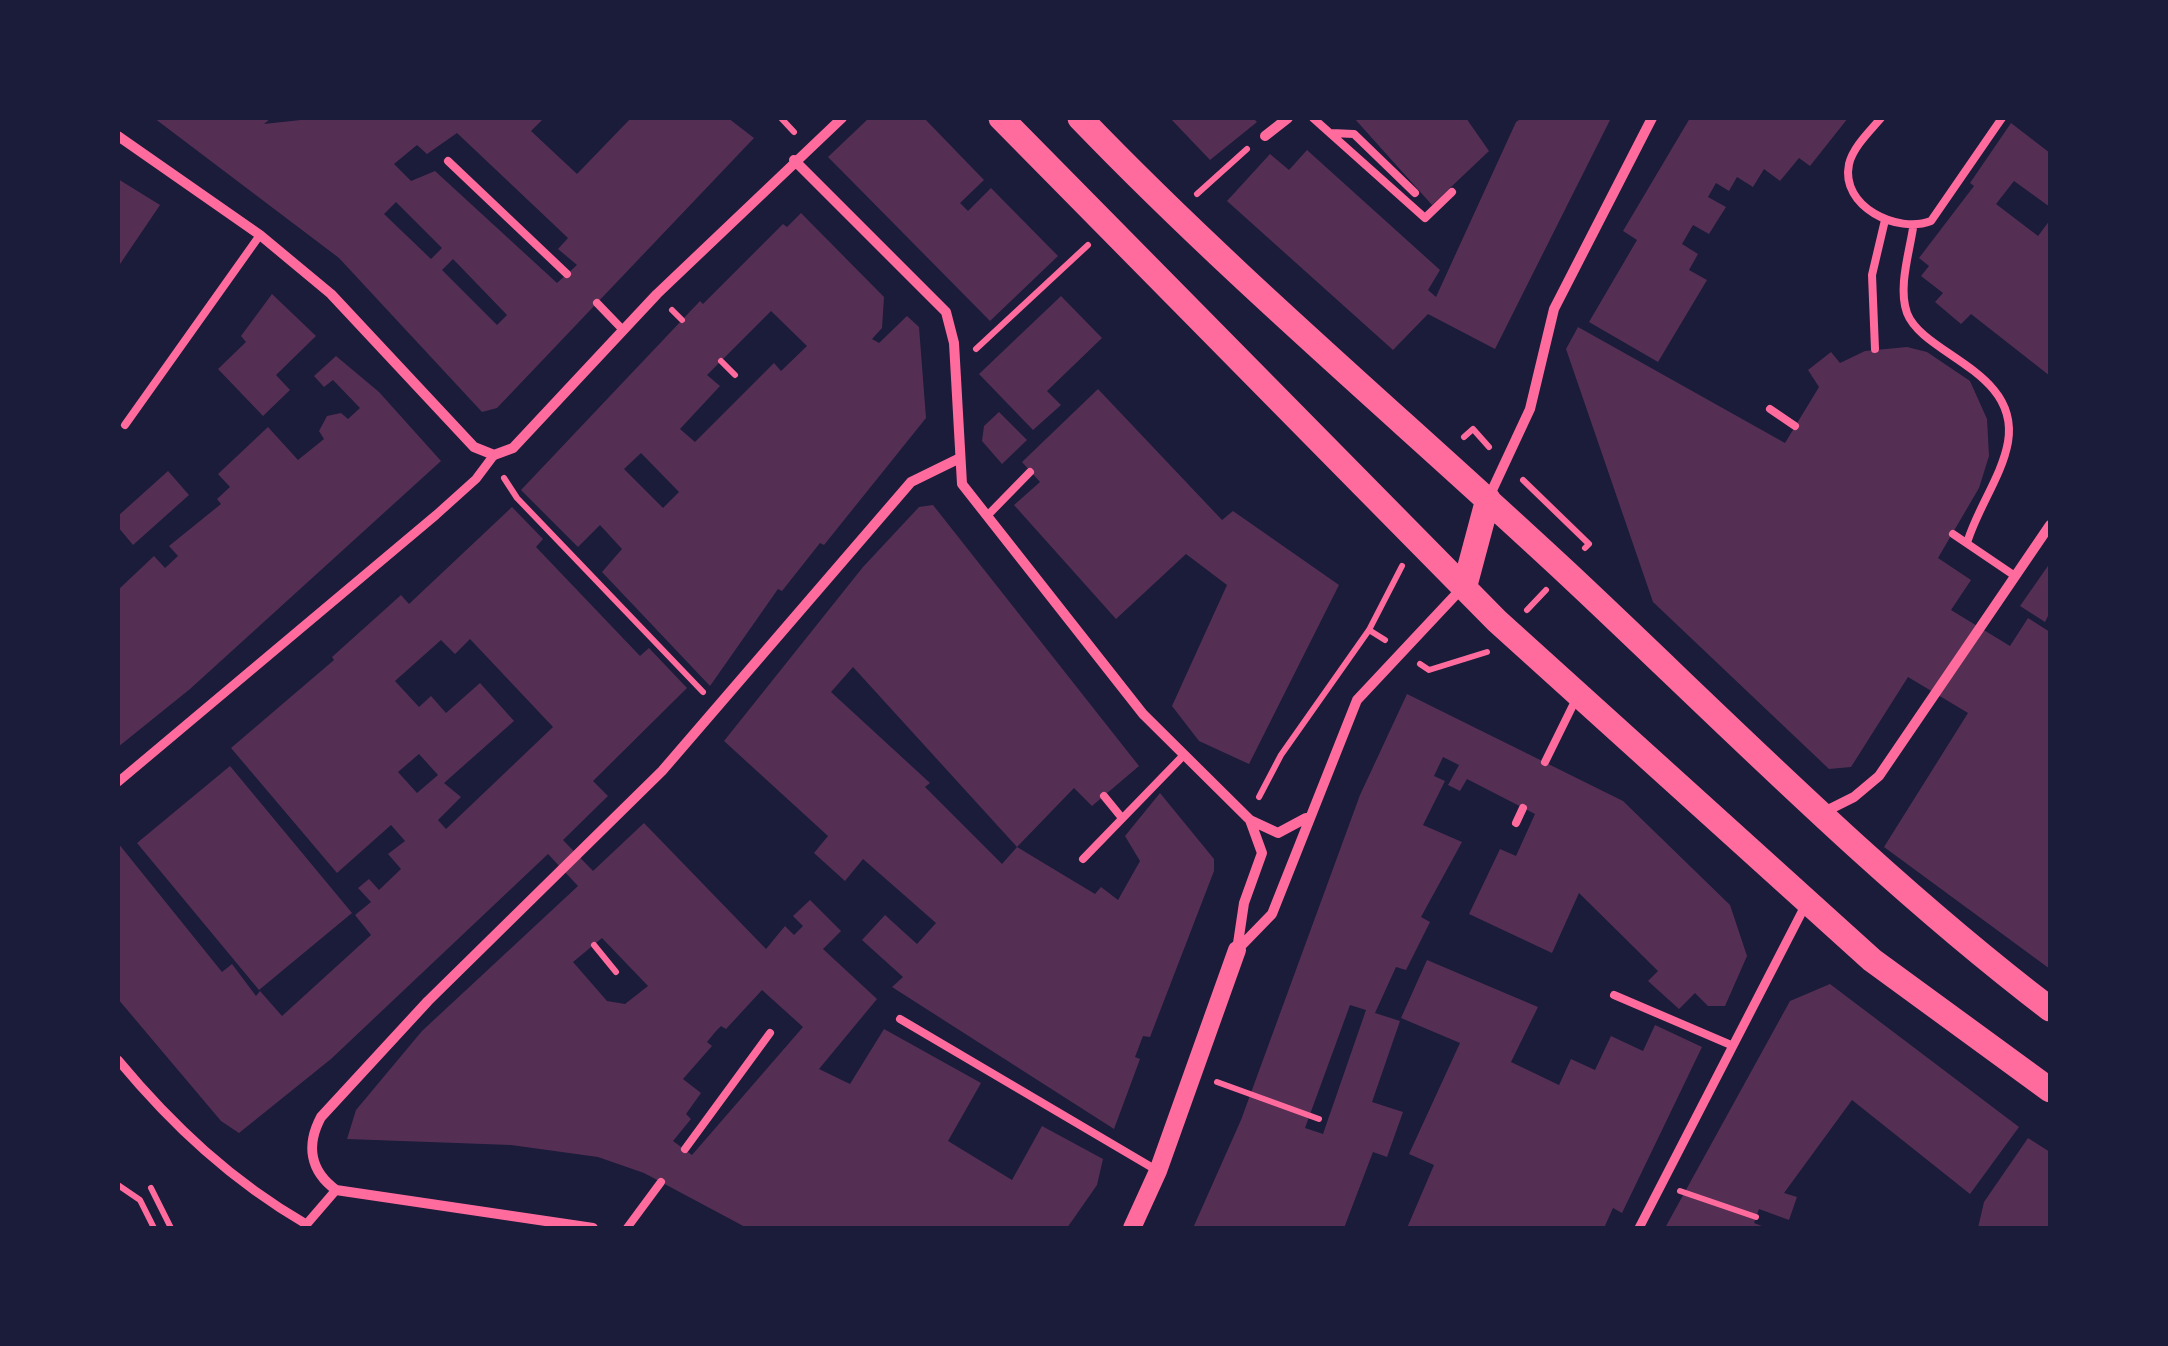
<!DOCTYPE html>
<html>
<head>
<meta charset="utf-8">
<style>
  body { margin:0 }
  #map { position:relative; width:2168px; height:1346px; overflow:hidden; background:#1b1b3a; font-family:Karla,sans-serif }
  canvas { display:block }
  .frame { position:absolute; inset:0; border:120px solid #1b1b3a; pointer-events:none }
</style>
</head>
<body>
<div id="map">
<canvas width="2168" height="1346"></canvas>
<div class="frame"></div>
</div>
<script>
const ctx = document.querySelector('canvas').getContext('2d');
ctx.lineJoin = 'round';
function fillPath(path, color) {
  ctx.fillStyle = color;
  ctx.fill(path, 'evenodd');
}
function strokePath(path, color, width, dash) {
  ctx.strokeStyle = color;
  ctx.lineWidth = width;
  ctx.lineCap = dash ? 'butt' : 'round';
  ctx.setLineDash(dash || []);
  ctx.stroke(path);
}
const building = new Path2D(`
  M154,118H271L264,124L319,118H544L531,131L577,174L631,118H728L754,138L497,408L482,412L339,258ZM457,133L568,238L558,249L577,265L557,283L435,171L411,181L394,164L417,145L427,154ZM396,202L442,248L431,259L384,214ZM453,259L507,315L497,325L442,270Z
  M869,118H924L984,180L960,203L968,211L991,188L1058,256L990,321L828,157Z
  M1170,118H1253L1257,122L1210,160Z
  M1354,118H1466L1489,151L1432,205Z
  M1522,118H1611L1495,349L1428,314L1393,350L1227,201L1270,154L1289,170L1307,150L1440,270L1428,290L1436,297L1516,122Z
  M1690,118H1848L1810,166L1799,158L1780,181L1764,169L1753,187L1737,177L1729,191L1716,183L1708,197L1726,207L1719,218L1709,234L1693,225L1682,244L1698,254L1689,270L1707,280L1658,362L1589,322L1637,240L1623,231Z
  M2011,123L2050,153V207L2014,181L1996,204L2038,236L2050,220V376L1971,314L1961,324L1935,302L1943,293L1921,276L1929,266L1919,258L1974,186L1970,183Z
  M118,179L160,205L118,267Z
  M801,213L884,297L882,328L872,339L879,343L907,316L919,327L926,418L824,545L820,543L782,591L778,589L710,686L602,572L622,549L600,525L578,547L521,490L700,301L703,304L783,224L787,227ZM771,311L807,346L781,371L774,363L695,442L680,429L720,386L707,375ZM641,453L679,492L663,508L624,469Z
  M272,294L316,336L276,375L290,390L263,416L218,369L246,342L241,336Z
  M1061,296L1102,338L1047,391L1061,405L1033,430L979,374Z
  M1578,327L1785,443L1819,387L1808,370L1831,352L1840,363L1865,351L1907,347L1927,352L1970,381L1987,419L1989,456L1979,488L1938,558L1971,580L1951,610L2010,646L2028,618L2050,632V969L1884,847L1968,713L1908,677L1851,767L1829,769L1653,602L1566,349Z
  M336,356L379,392L441,461L190,689L118,747V590L154,556L165,568L178,556L169,546L221,504L217,499L230,487L218,474L268,427L298,460L324,439L319,431L327,416L341,413L348,419L360,408L333,380L324,387L314,376Z
  M1098,389L1222,520L1233,511L1339,585L1249,764L1199,741L1172,706L1227,585L1186,554L1116,619L1014,505L1040,482L1022,462Z
  M999,412L1027,440L1002,464L982,441L984,426Z
  M168,471L189,495L133,545L118,527V516Z
  M933,505L1139,766L1092,806L1074,788L1017,847L853,667L831,692L930,783L925,787L1002,864L1017,847L1095,894L1101,887L1118,900L1140,861L1125,836L1160,793L1214,859V871L1150,1037L1143,1036L1135,1057L1140,1059L1114,1129L892,987L903,977L862,940L885,915L917,944L936,923L863,859L845,881L814,853L828,836L724,741L863,567L919,507Z
  M512,507L543,539L536,547L640,656L649,648L687,688L593,781L608,796L563,840L593,871L644,823L766,949L785,926L794,935L803,926L793,916L810,900L841,931L823,949L877,999L819,1069L850,1084L884,1029L981,1083L948,1141L1012,1180L1042,1126L1103,1159L1097,1185L1067,1228H747L644,1173L598,1157L511,1145L347,1139L356,1110L422,1031L578,886L548,854L331,1059L239,1133L221,1121L118,999V843L222,972L232,964L256,996L260,991L282,1016L371,935L355,915L371,902L358,888L369,879L379,890L401,869L388,854L405,841L391,825L337,873L231,748L334,660L332,657L401,595L409,604ZM470,639L553,727L446,829L438,820L461,797L444,783L514,721L480,683L446,713L431,696L419,707L395,681L441,640L455,654ZM419,754L438,775L417,793L398,772ZM602,938L648,986L625,1004L607,1001L573,962ZM762,990L803,1027L692,1155L673,1141L691,1119L686,1114L701,1093L683,1079L712,1046L707,1042L716,1031L721,1026L726,1029Z
  M2050,563V612L2045,622L2020,606Z
  M1407,694L1623,801L1730,905L1747,956L1725,1006H1708L1695,993L1679,1009L1648,981L1658,971L1579,893L1552,953L1469,914L1500,849L1516,856L1535,814L1467,779L1460,791L1448,785L1459,765L1443,757L1434,776L1445,781L1423,825L1462,842L1421,917L1430,922L1406,970L1396,967L1375,1013L1400,1021L1372,1102L1403,1112L1387,1157L1373,1152L1344,1228H1193L1241,1120L1360,795ZM1350,1005L1366,1010L1323,1134L1305,1128Z
  M230,766L352,913L259,990L137,843Z
  M1427,960L1538,1007L1511,1062L1559,1085L1571,1059L1595,1070L1611,1036L1643,1051L1655,1025L1702,1047L1622,1213L1613,1208L1604,1228H1407L1434,1165L1409,1154L1460,1043L1401,1018Z
  M1830,984L2019,1127L1970,1194L1852,1100L1784,1193L1797,1197L1789,1220L1759,1209L1754,1223L1767,1228H1665L1790,1001Z
  M2028,1138L2050,1152V1228H1978L1984,1202Z`);
const path = new Path2D(`
  M781,118L794,132
  M1197,194L1247,149
  M672,310L682,320
  M976,349L1088,245
  M721,361L735,375
  M1464,437L1473,429L1489,447
  M504,478L517,498L703,692
  M1523,480L1589,544L1585,548
  M1527,610L1546,590
  M1369,630L1385,640
  M1420,664L1429,670L1487,652
  M1259,797L1281,755L1369,630L1402,566
  M594,945L616,972
  M1217,1082L1319,1119
  M118,1185L140,1200L154,1228
  M151,1188L171,1228
  M1680,1191L1756,1217`);
const service = new Path2D(`
  M1313,118L1425,218L1452,192
  M1881,118C1870,131 1853,147 1849,164C1840,207 1898,234 1931,221L2002,118
  M1331,133L1354,134L1415,193
  M448,161L567,274
  M1913,228C1909,254 1898,288 1907,313C1923,355 2020,371 2008,442C2002,476 1977,509 1967,543
  M597,303L623,330
  M1875,349L1872,275L1885,220
  M1770,409L1795,426
  M125,425L260,235
  M987,516L1030,472
  M1953,534L2015,576
  M1545,762L1576,699
  M1104,796L1122,818
  M1516,823L1523,808
  M1083,859L1182,757
  M1614,995L1731,1045
  M900,1019L1158,1171
  M685,1149L770,1033
  M627,1228L661,1182`);
const pedestrian = new Path2D(`
  M118,782L436,515L476,479L494,455
  M118,1060C173,1126 232,1181 306,1224
  M305,1226L336,1190
  M1639,1228L1805,906`);
const minor = new Path2D(`
  M118,136L260,235L331,294L474,447L494,455L513,448L657,294L842,118
  M1265,136L1288,118
  M794,160L946,312L954,343L962,484L1143,714L1250,820L1262,853L1244,903L1237,950
  M1488,499L1530,409L1554,309L1652,118
  M1824,812L1854,797L1879,776L2050,525
  M1250,820L1278,833L1306,818
  M1238,949L1272,914L1357,700L1462,588
  M593,1228L336,1190C310,1171 306,1145 321,1117L428,1001L662,771L911,482L960,458`);
const tertiary = new Path2D(`
  M1132,1228L1158,1171L1237,950`);
const primary = new Path2D(`
  M1001,118L1497,621L1872,960L2050,1090
  M1080,118C1234,278 1404,421 1567,573C1726,722 1876,876 2050,1009
  M1465,585L1488,499`);
fillPath(building, '#542f53');
strokePath(path, '#ff6b9d', 6);
strokePath(service, '#ff6b9d', 8);
strokePath(pedestrian, '#ff6b9d', 9);
strokePath(minor, '#ff6b9d', 10);
strokePath(tertiary, '#ff6b9d', 18);
strokePath(primary, '#ff6b9d', 25);
</script>
</body>
</html>
